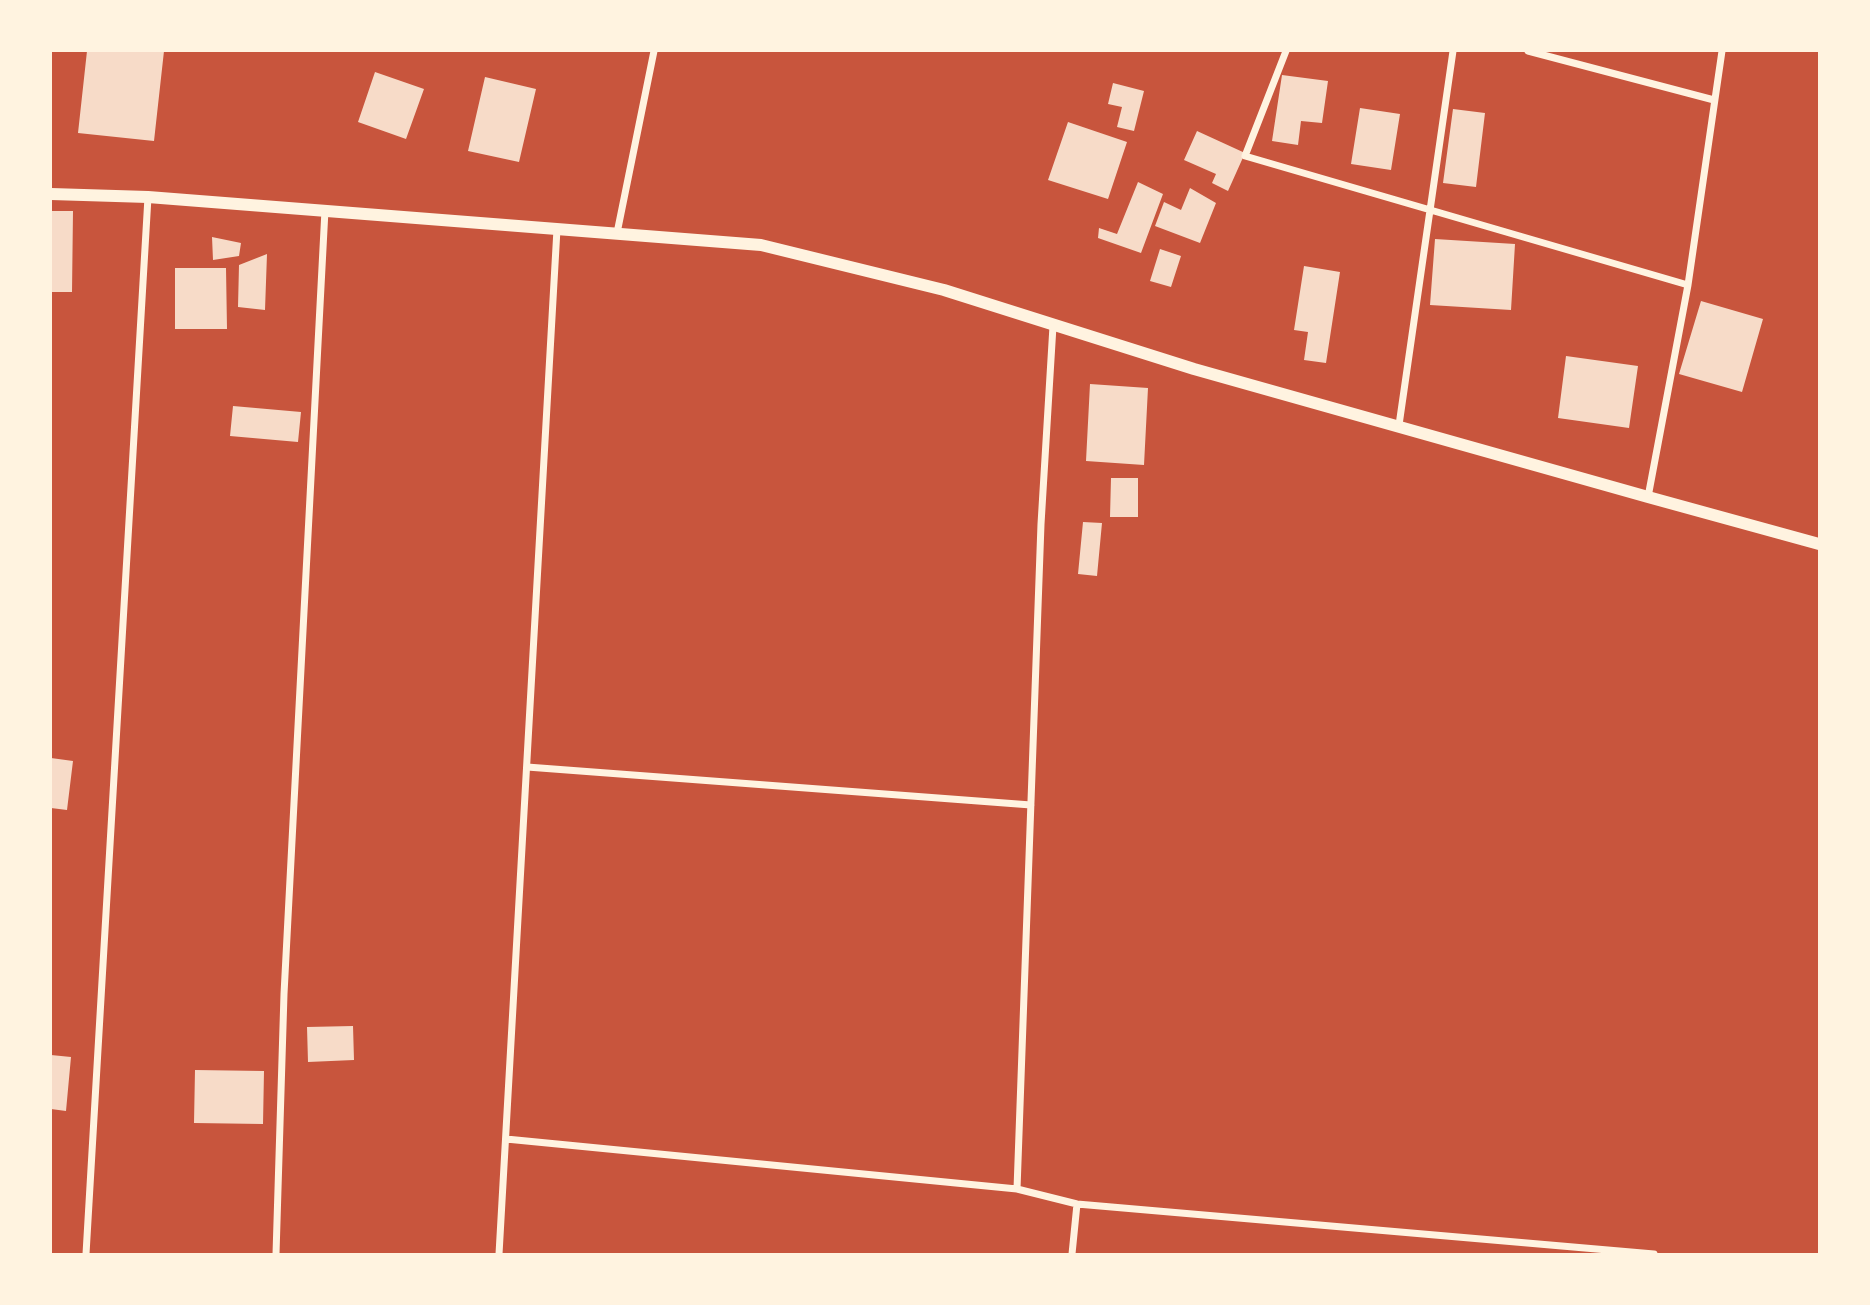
<!DOCTYPE html>
<html>
<head>
<meta charset="utf-8">
<style>
  body { margin:0 }
  #map { position:relative; width:1870px; height:1305px; overflow:hidden; background:#c8553d; font-family:Bitter,serif }
  canvas { display:block }
  .frame { position:absolute; inset:0; border:52px solid #fff3e0; pointer-events:none }
</style>
</head>
<body>
<div id="map">
<canvas width="1870" height="1305"></canvas>
<div class="frame"></div>
</div>
<script>
const ctx = document.querySelector('canvas').getContext('2d');
ctx.lineJoin = 'round';
function fillPath(path, color) {
  ctx.fillStyle = color;
  ctx.fill(path, 'evenodd');
}
function strokePath(path, color, width, dash) {
  ctx.strokeStyle = color;
  ctx.lineWidth = width;
  ctx.lineCap = dash ? 'butt' : 'round';
  ctx.setLineDash(dash || []);
  ctx.stroke(path);
}
const building = new Path2D(`
  M87,51H164L154,141L78,133Z
  M375,72L424,89L406,139L358,122Z
  M1282,75L1328,81L1322,123L1301,121L1298,145L1272,141Z
  M485,77L536,89L519,162L468,151Z
  M1113,83L1144,91L1134,131L1117,127L1122,107L1108,104Z
  M1360,108L1400,114L1391,170L1351,164Z
  M1453,109L1485,113L1476,187L1443,183Z
  M1068,122L1127,142L1108,199L1048,180Z
  M1197,131L1245,153L1228,191L1212,183L1216,174L1184,160Z
  M1138,182L1163,194L1141,253L1098,238L1099,228L1117,234Z
  M1190,188L1216,203L1200,243L1155,226L1164,202L1181,210Z
  M51,211H73L72,292H51Z
  M212,237L241,243L239,256L213,260Z
  M1435,239L1515,244L1511,310L1430,305Z
  M1160,249L1181,256L1171,287L1150,281Z
  M267,254L265,310L238,307L239,265Z
  M1304,266L1340,272L1326,363L1304,360L1308,332L1294,330Z
  M175,268H226L227,329H175Z
  M1701,301L1763,319L1742,392L1679,374Z
  M1566,356L1638,366L1629,428L1558,418Z
  M1090,384L1148,388L1144,465L1086,461Z
  M233,406L301,412L298,442L230,436Z
  M1111,478H1138V517H1110Z
  M1083,522L1102,523L1097,576L1078,574Z
  M51,758L73,761L67,810L51,808Z
  M353,1026L354,1060L308,1062L307,1027Z
  M51,1055L71,1057L66,1111L51,1109Z
  M195,1070L264,1071L263,1124L194,1123Z`);
const minor = new Path2D(`
  M1286,51L1245,156L1688,285
  M1528,51L1714,100
  M617,233L654,51
  M1399,425L1453,51
  M1648,497L1688,285L1722,51
  M527,767L1031,805
  M506,1139L1017,1189L1077,1204L1654,1254
  M1017,1189L1041,524L1053,326
  M86,1254L148,197
  M276,1254L284,994L325,210
  M499,1254L557,229
  M1072,1254L1077,1204`);
const tertiary = new Path2D(`
  M51,194L148,197L761,245L944,290L1194,369L1648,497L1819,544`);
fillPath(building, '#f7dbc8');
strokePath(minor, '#fff3e0', 7);
strokePath(tertiary, '#fff3e0', 12);
</script>
</body>
</html>
